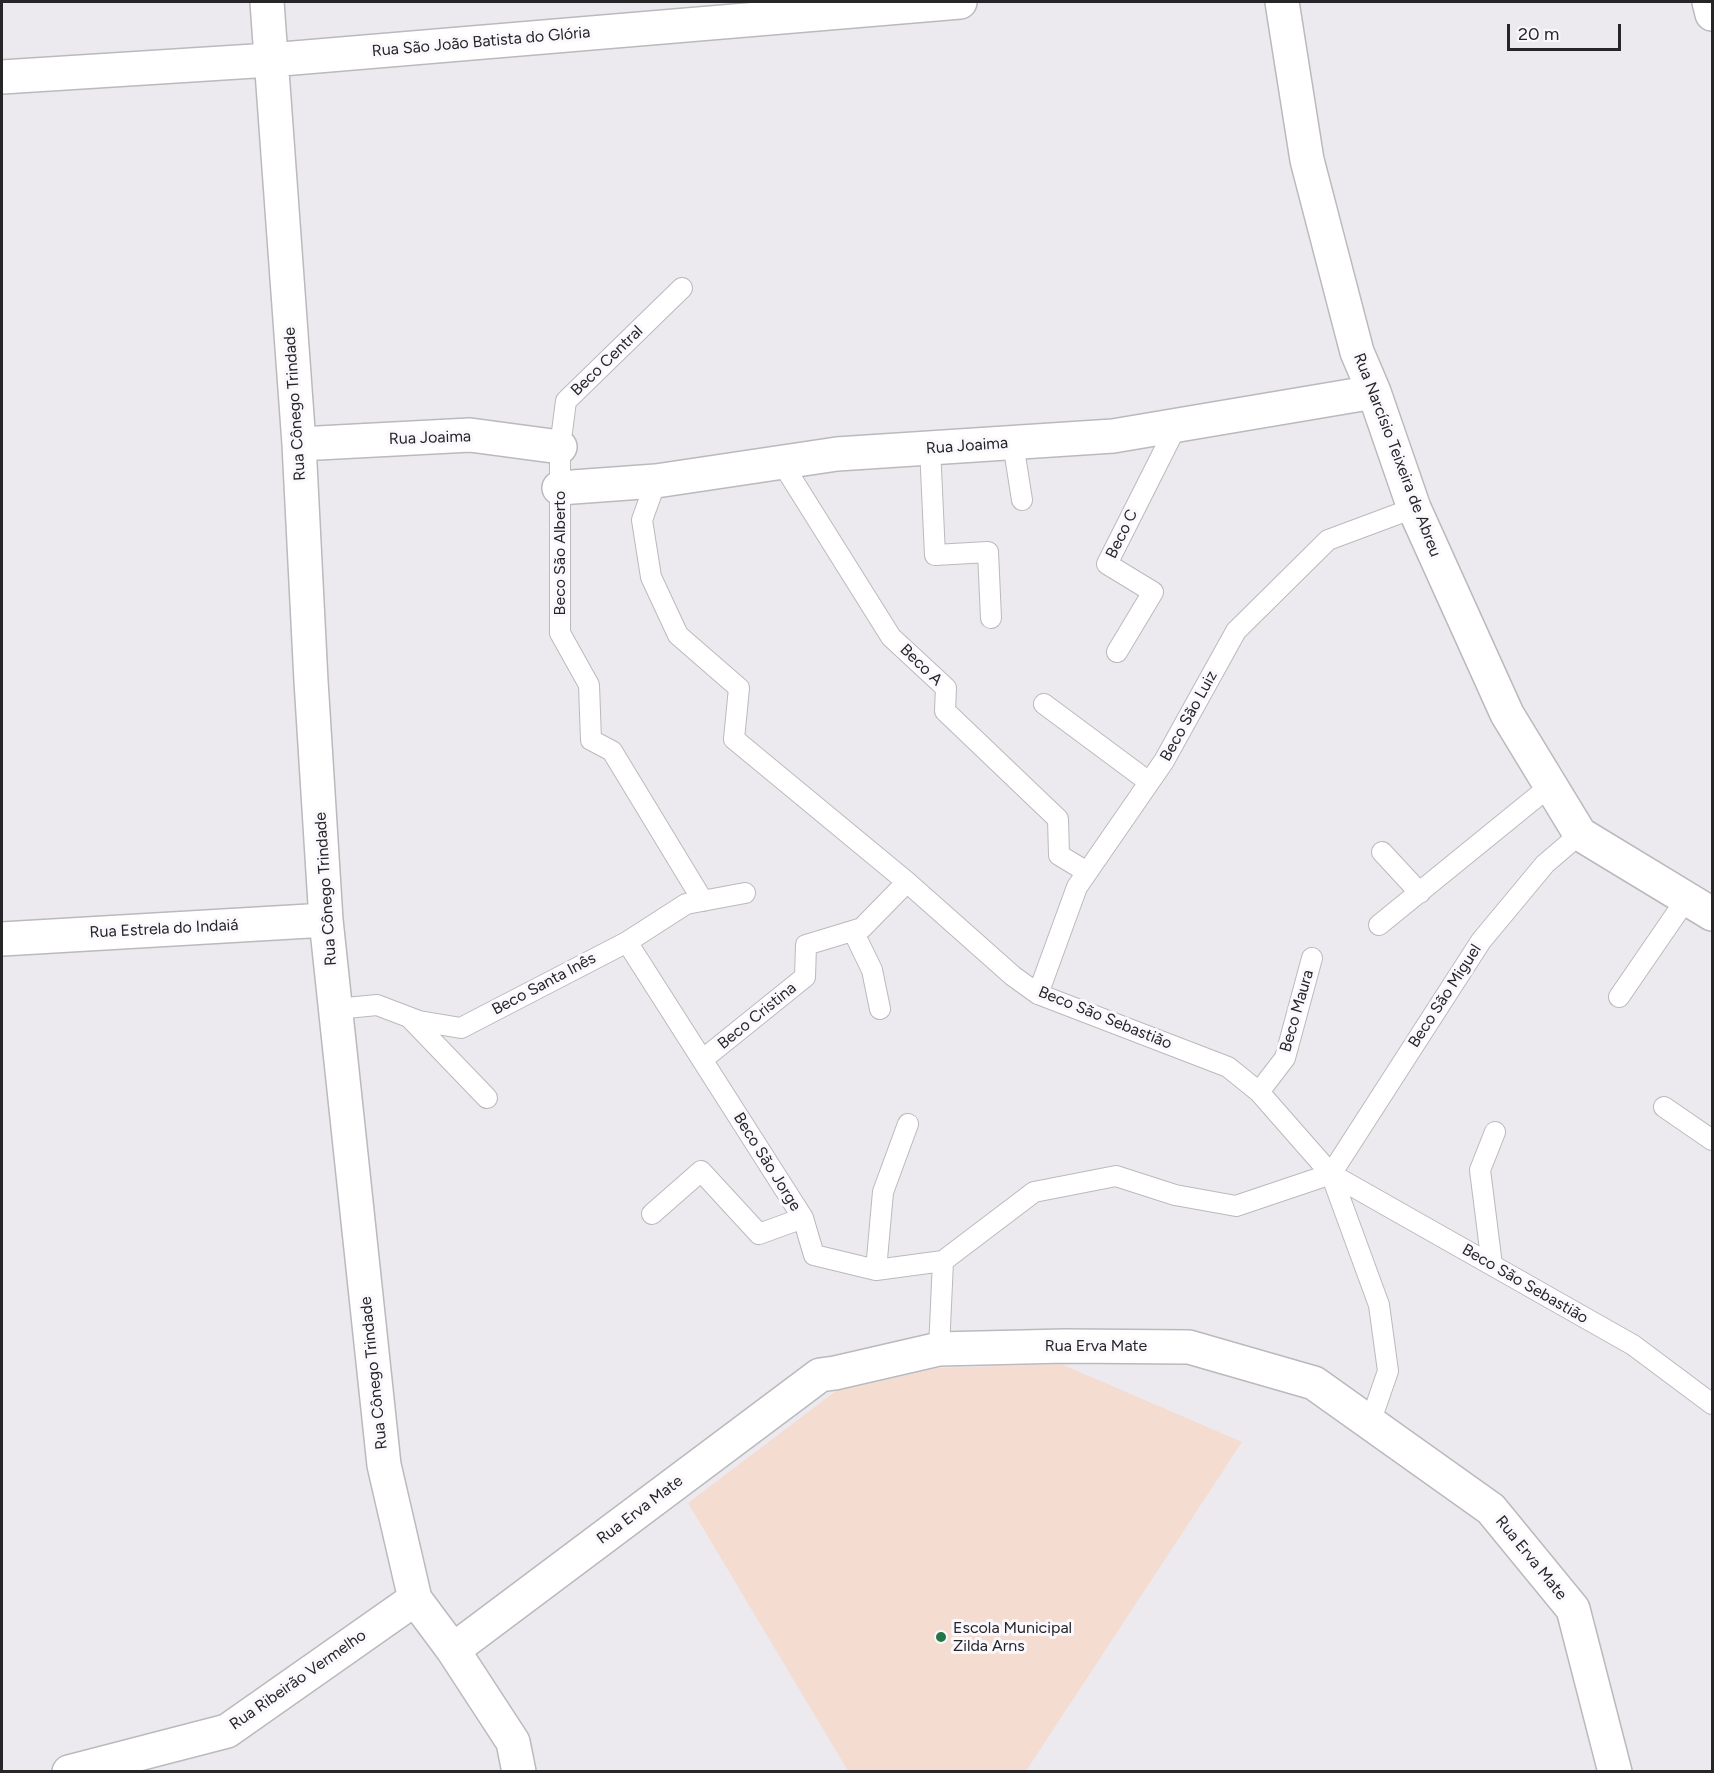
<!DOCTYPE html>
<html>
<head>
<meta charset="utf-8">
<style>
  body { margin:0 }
  #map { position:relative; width:1714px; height:1773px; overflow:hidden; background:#eceaef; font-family:Figtree,sans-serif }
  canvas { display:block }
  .frame { position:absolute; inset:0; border:3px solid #262527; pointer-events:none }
  .scale { position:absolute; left:1507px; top:24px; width:114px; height:27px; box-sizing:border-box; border:3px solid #262527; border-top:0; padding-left:8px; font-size:18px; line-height:21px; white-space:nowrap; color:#262527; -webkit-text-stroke:4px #faf8fc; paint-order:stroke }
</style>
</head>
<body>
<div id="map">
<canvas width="1714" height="1773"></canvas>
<div class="frame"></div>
<div class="scale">20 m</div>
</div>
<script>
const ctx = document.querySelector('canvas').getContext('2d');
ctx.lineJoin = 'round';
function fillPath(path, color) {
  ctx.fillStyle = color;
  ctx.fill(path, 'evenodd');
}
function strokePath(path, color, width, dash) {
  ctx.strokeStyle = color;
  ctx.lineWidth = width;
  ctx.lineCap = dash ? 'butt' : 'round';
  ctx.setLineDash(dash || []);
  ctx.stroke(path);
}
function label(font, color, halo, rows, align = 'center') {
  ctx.font = font + ' Figtree,sans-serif';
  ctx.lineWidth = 6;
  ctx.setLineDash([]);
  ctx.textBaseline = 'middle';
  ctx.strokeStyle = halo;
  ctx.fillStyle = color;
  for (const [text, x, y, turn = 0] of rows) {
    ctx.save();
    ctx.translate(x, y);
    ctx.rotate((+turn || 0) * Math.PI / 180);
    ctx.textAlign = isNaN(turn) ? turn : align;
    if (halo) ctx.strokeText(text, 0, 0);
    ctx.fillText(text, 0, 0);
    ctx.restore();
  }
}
const education = new Path2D(`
  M1061,1364L1242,1442L1026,1771H848L688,1503L836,1391L938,1368Z`);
const lane = new Path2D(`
  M682,288L566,401L560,447V633L589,685L591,740L612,751L703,901
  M1013,443L1022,500
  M930,448L935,555L988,552L991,618
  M782,463L891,637L946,688L945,711L1058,819L1059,855L1087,872
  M656,481L642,520L651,577L678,635L739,688L734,739L907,882L1013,976L1038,994L1228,1067L1259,1092L1331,1174L1633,1345L1712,1404
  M1117,652L1153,592L1107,564L1177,425
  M1044,704L1149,782
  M1382,852L1420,893
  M1379,925L1550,786
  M853,931L872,970L880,1009
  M627,942L803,1218L814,1255L876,1270L943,1261L1034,1192L1116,1176L1175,1195L1236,1206L1331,1174
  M1038,994L1077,887L1164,761L1236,631L1328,540L1414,508
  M1619,997L1687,898
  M336,1009L377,1005L419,1021L461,1028L627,942L686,904L745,893
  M410,1018L487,1098
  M702,1060L805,977L806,945L862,928L907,882
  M1259,1092L1285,1058L1312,958
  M1664,1107L1712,1140
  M1331,1174L1481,941L1545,864L1580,834
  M1331,1174L1379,1305L1388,1371L1370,1423
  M652,1214L701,1171L759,1234L803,1218
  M1492,1265L1480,1170L1495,1132
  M876,1270L883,1192L908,1124
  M939,1349L943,1261`);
const street = new Path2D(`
  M267,2L299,444L311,681L326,920L384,1465L415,1599L453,1650L513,1742L519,1772
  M1282,2L1307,160L1357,352L1374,392L1414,508L1507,714L1580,834L1712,914
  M1709,2L1712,14
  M2,77L270,60L960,2
  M299,444L470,435L560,447
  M559,488L656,481L837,454L1113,436L1374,392
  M2,939L326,920
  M453,1650L820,1375L835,1373L939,1349L1065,1346L1189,1347L1314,1383L1491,1509L1573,1609L1615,1772
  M69,1772L227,1731L415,1599`);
const markers = [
  [941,1637,6,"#247648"]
];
const streetNames = [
  ["Rua São João Batista do Glória",481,42,-5],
  ["Beco Central",607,361,-44],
  ["Rua Cônego Trindade",295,404,-94],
  ["Rua Joaima",430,438,-2],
  ["Rua Joaima",967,446,-4],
  ["Rua Narcísio Teixeira de Abreu",1397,455,69],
  ["Beco C",1122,534,-64],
  ["Beco São Alberto",560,553,-90],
  ["Beco A",921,665,44],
  ["Beco São Luiz",1189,716,-61],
  ["Rua Cônego Trindade",326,889,-94],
  ["Rua Estrela do Indaiá",164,929,-3],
  ["Beco Santa Inês",544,984,-28],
  ["Beco São Miguel",1445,996,-57],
  ["Beco Maura",1297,1011,-74],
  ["Beco Cristina",757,1016,-39],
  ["Beco São Sebastião",1105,1018,22],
  ["Beco São Jorge",767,1162,58],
  ["Beco São Sebastião",1525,1284,30],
  ["Rua Erva Mate",1096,1346],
  ["Rua Cônego Trindade",374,1373,-96],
  ["Rua Erva Mate",640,1510,-37],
  ["Rua Erva Mate",1531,1558,51],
  ["Rua Ribeirão Vermelho",298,1680,-35]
];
const poiNames = [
  ["Escola Municipal",953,1628],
  ["Zilda Arns",953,1646]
];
fillPath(education, '#f4dcd1');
strokePath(lane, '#bbb9bd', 22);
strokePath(street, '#bbb9bd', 36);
strokePath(lane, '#fff', 20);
strokePath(street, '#fff', 33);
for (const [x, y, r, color] of markers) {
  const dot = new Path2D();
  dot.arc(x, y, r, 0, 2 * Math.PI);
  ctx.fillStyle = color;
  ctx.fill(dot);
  strokePath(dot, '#faf8fc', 2);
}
label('16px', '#262527', '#faf8fc', streetNames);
label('16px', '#262527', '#faf8fc', poiNames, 'left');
</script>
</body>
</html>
